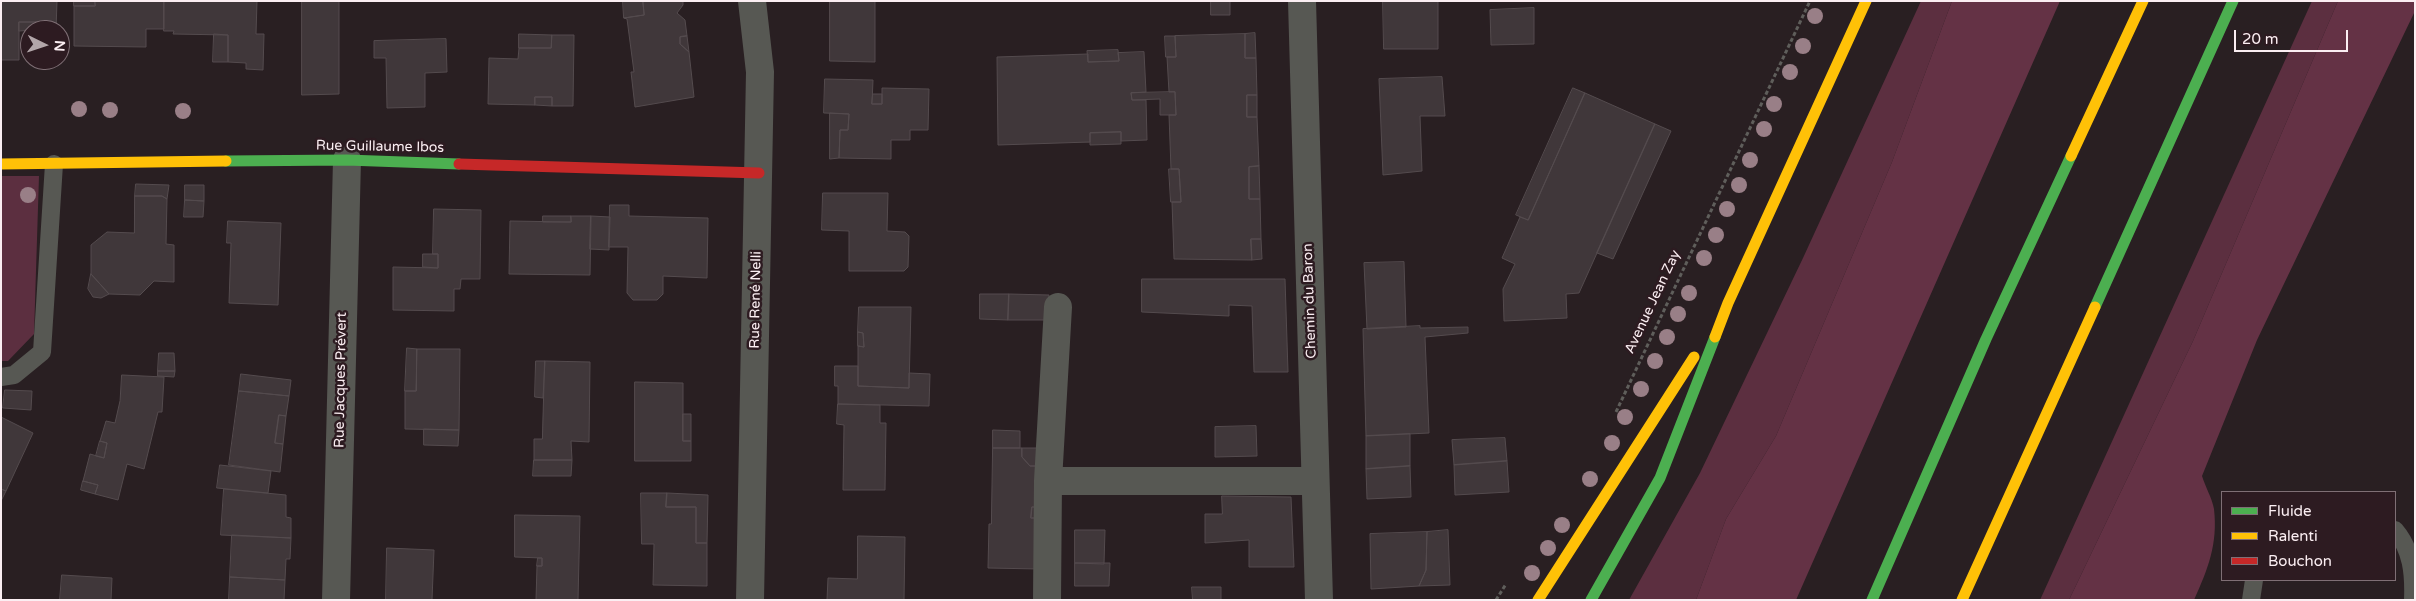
<!DOCTYPE html>
<html>
<head>
<meta charset="utf-8">
<style>
  body { margin:0 }
  #map { position:relative; width:2416px; height:601px; overflow:hidden; background:#291f22; font-family:"Varela Round",sans-serif }
  canvas { display:block }
  .frame { position:absolute; inset:0; border:2px solid #fbeef2; pointer-events:none }
  .legend { position:absolute; left:2221px; top:491px; width:175px; height:90px; box-sizing:border-box; background:#2d1b21; border:1px solid #7f6f75; margin:0; padding:6px 9px; list-style:none; font-size:15px; color:#fbeef2 }
  .legend li { display:flex; align-items:center; gap:10px; height:25px }
  .legend b { width:25px; border:1px solid #7f6f75 }
  .north { position:absolute; left:20px; top:20px; width:50px; height:50px; box-sizing:border-box; background:#2d1b21; border:1px solid #7f6f75; border-radius:50%; rotate:94deg; font-size:14px; font-weight:700; line-height:20px; text-align:center; color:#fbeef2 }
  .north::after { content:''; display:block; margin:auto; width:18px; height:22px; background:#b2a6a9; clip-path:polygon(50% 0,100% 100%,50% 72%,0 100%) }
  .scale { position:absolute; left:2234px; top:30px; width:114px; height:22px; box-sizing:border-box; border:2px solid #fbeef2; border-top:0; padding-left:6px; font-size:15px; line-height:18px; white-space:nowrap; color:#fbeef2; -webkit-text-stroke:4px #2d1b21; paint-order:stroke }
</style>
</head>
<body>
<div id="map">
<canvas width="2416" height="601"></canvas>
<div class="frame"></div>
<ul class="legend">
<li><b style="height:6px;background:#4caf50"></b>Fluide</li>
<li><b style="height:6px;background:#ffc107"></b>Ralenti</li>
<li><b style="height:6px;background:#c62828"></b>Bouchon</li>
</ul>
<div class="north">N</div>
<div class="scale">20 m</div>
</div>
<script>
const ctx = document.querySelector('canvas').getContext('2d');
ctx.lineJoin = 'round';
function fillPath(path, color) {
  ctx.fillStyle = color;
  ctx.fill(path, 'evenodd');
}
function strokePath(path, color, width, dash) {
  ctx.strokeStyle = color;
  ctx.lineWidth = width;
  ctx.lineCap = dash ? 'butt' : 'round';
  ctx.setLineDash(dash || []);
  ctx.stroke(path);
}
function label(font, color, halo, rows, align = 'center') {
  ctx.font = font + ' "Varela Round",sans-serif';
  ctx.lineWidth = 5;
  ctx.setLineDash([]);
  ctx.textBaseline = 'middle';
  ctx.strokeStyle = halo;
  ctx.fillStyle = color;
  for (const [text, x, y, turn = 0] of rows) {
    ctx.save();
    ctx.translate(x, y);
    ctx.rotate((+turn || 0) * Math.PI / 180);
    ctx.textAlign = isNaN(turn) ? turn : align;
    if (halo) ctx.strokeText(text, 0, 0);
    ctx.fillText(text, 0, 0);
    ctx.restore();
  }
}
const green = new Path2D(`
  M1921,1H1952L1892,162L1776,436L1726,519L1696,600H1629L1700,473L1803,258Z
  M2312,1H2338L2193,341L2069,600H2040Z
  M1,176H39L34,334L8,361H1Z`);
const forest = new Path2D(`
  M1952,1H2060L1796,600H1696L1726,519L1776,436L1892,162Z
  M2338,1H2415V11L2257,340L2202,476C2205,486 2212,498 2214,509C2218,544 2208,569 2194,600H2069L2193,341Z`);
const building = new Path2D(`
  M1,1H57L56,30H36V22H19V60H1Z
  M74,1H95V6H74Z
  M95,1H164V29H146V47L74,46V6H95Z
  M164,1H257L256,34H264L263,70L246,69V63L228,62V35L173,34L174,31H164Z
  M302,1H339V94L302,95Z
  M623,1H643L644,15L624,18Z
  M643,1H683V5L677,13L685,20L687,36L680,37V44L689,52L694,97L635,107L631,72H634L627,19L624,18L644,15Z
  M830,1H875V62L830,61Z
  M1211,1H1230V15H1211Z
  M1383,1H1438V49H1384Z
  M1534,8V44L1491,45L1490,10Z
  M19,22H36V30L19,31Z
  M1255,33L1256,58H1245V34Z
  M214,34L228,35V62H213Z
  M519,34L552,35L551,48H519Z
  M1245,34V58H1256L1257,95H1247V117H1257L1259,166L1249,167V199H1260L1261,239H1251L1252,260L1174,259L1172,202H1181L1179,169H1171L1169,115H1176L1175,92H1169L1167,57H1176L1175,36Z
  M552,35H574L573,106H552V97H535V105L488,104L489,58L518,59L519,48H551Z
  M687,36L689,52L680,44V37Z
  M1165,36H1175L1176,57H1166Z
  M446,39L447,72L425,73V107L387,108L386,58H374V41Z
  M1118,50L1119,61L1088,62L1087,51Z
  M1144,52L1146,92L1131,93L1132,100H1146L1147,140L1121,141V132L1090,133V142L998,145L997,57L1088,54V62L1119,61L1118,53Z
  M1442,77L1445,116H1420L1422,171L1383,175L1379,79Z
  M825,79L873,80L872,104H882V88L929,89L928,130H910V140H891V159L839,158L840,130H848L849,114L824,113Z
  M1573,88L1585,93L1528,220L1516,215Z
  M1175,92L1176,115H1160V99L1132,100L1131,93Z
  M1585,93L1655,124L1579,293L1566,294L1567,318L1504,321L1503,289L1515,264L1502,258L1520,217L1528,220Z
  M873,94H882V104H872Z
  M1247,95H1257V117H1247Z
  M535,97H552V106L535,105Z
  M830,113L849,114L848,130H840L839,158L830,159Z
  M1655,124L1671,131L1613,259L1597,253Z
  M1121,132V144L1090,145V133Z
  M1259,166L1260,199H1249V167Z
  M1169,169H1179L1181,202H1171Z
  M136,184L169,185L167,199L162,196H135Z
  M185,185H204V201L185,200Z
  M823,193H888L887,231L905,232L909,236L908,267L904,271H849V231L822,230Z
  M135,196H162L167,199L166,244L174,245V282L154,281L140,295L109,294L91,274V245L107,232L134,233Z
  M185,200L204,201L203,217H184Z
  M610,205H629V216L708,218L707,278L663,276V294L657,300H633L627,293L628,247H609Z
  M434,209L481,210L480,279H461L460,289H454V311L393,310V267L438,268V254H433Z
  M543,216H571V222H543Z
  M571,216H591L590,275L509,274L510,221L571,222Z
  M591,216L610,217L609,250L590,249Z
  M228,221L281,223L278,305L229,303L231,243H227Z
  M1251,239H1261L1262,259L1252,260Z
  M423,254H438V268L423,267Z
  M1404,262L1406,327L1367,329L1364,263Z
  M91,274L109,294L101,298L93,297L88,289Z
  M1142,279H1285L1288,372H1254L1252,306L1229,305V316L1142,312Z
  M980,294H1009L1008,320L980,319Z
  M1009,294L1049,295L1048,320H1008Z
  M859,307H911L909,388L858,386V346L864,347L863,333L858,332Z
  M1420,326V328L1468,327V333L1425,337L1429,433L1366,436L1363,329Z
  M858,332L863,333L864,347L858,346Z
  M407,348L417,349L416,391H405Z
  M417,349H460L459,430L405,429V391H416Z
  M159,353H174L175,371H158Z
  M536,361H545L543,398L535,397Z
  M545,361L590,362L589,442L571,441L572,460H534V439H542Z
  M835,366H858V386L909,388V373L930,374L929,406L838,404V386H835Z
  M158,371H175L174,377L158,376Z
  M241,374L291,380L289,396L239,391Z
  M122,375L164,377L162,412H158L144,469L127,464L118,500L95,494L98,485L83,481L90,454L104,458L107,443L100,441L106,421L115,423L120,401Z
  M635,382L683,383V441H691V461H635Z
  M5,390L32,391L31,410L3,408Z
  M239,391L289,396L286,416L279,415L275,443L283,444L280,472L229,465Z
  M838,404L880,405V423H886L885,490H843L844,425L837,424Z
  M683,414H691V441H683Z
  M279,415L286,416L283,444L275,443Z
  M1,417L33,433L6,491L1,489Z
  M1256,426L1257,456L1215,457V427Z
  M424,429L459,430L458,446L424,445Z
  M993,430L1020,431V448H993Z
  M1410,434V466L1366,469V436Z
  M1505,438L1507,461L1454,465L1452,440Z
  M100,441L107,443L104,458L96,456Z
  M993,448H1022V457L1030,466H1039L1038,507H1032L1031,518H1038L1039,569L988,568L989,524H991Z
  M1022,448H1039V466H1030L1022,457Z
  M534,460H572L571,476H533Z
  M1507,461L1509,492L1455,495L1454,465Z
  M220,465L271,471L268,493L217,488Z
  M1410,466L1411,497L1367,499L1366,469Z
  M83,481L98,485L95,494L81,490Z
  M1,489L6,491L1,501Z
  M224,489L286,495V517L291,518V538L221,535Z
  M641,493H667L666,507H696V543H707V586L653,585L654,544H642Z
  M667,493L708,495L707,543H696V507H666Z
  M1222,496L1291,497L1294,567H1249V540L1205,543V514H1222Z
  M1032,507H1038V518H1031Z
  M515,515L580,516L578,600H536L537,566H542V558L515,557Z
  M1075,530H1105L1104,564L1075,563Z
  M1448,530L1450,585L1419,586L1426,570L1427,532Z
  M1427,532L1426,570L1419,586L1371,589L1370,534Z
  M232,535L291,538L290,559H286L285,580L230,577Z
  M858,536L905,537L904,600H827L828,578L857,579Z
  M387,548L434,550L432,600H386Z
  M538,558H542V566H537Z
  M1075,563H1110L1109,586H1075Z
  M62,575L112,578L111,600H60Z
  M230,577L285,580L284,600H229Z
  M1192,587H1221V600H1193Z`);
const path = new Path2D(`
  M1616,412L1810,1
  M1496,600L1506,584`);
const lane = new Path2D(`
  M1,377L14,375L42,352L54,164
  M2395,530C2412,550 2414,574 2413,600
  M2251,600L2254,580`);
const street = new Path2D(`
  M1302,1L1319,600
  M1058,307L1048,481H1315
  M336,600L347,160
  M750,600L760,72L752,1
  M1047,600L1048,481`);
const fast = new Path2D(`
  M226,161L347,160L459,164
  M2095,307L2233,1
  M1591,600L1660,478L1715,337
  M1872,600L1986,339L2071,156`);
const slow = new Path2D(`
  M2071,156L2143,1
  M1,164L226,161
  M1715,337L1728,303L1866,1
  M1538,600L1694,357
  M1962,600L2095,307`);
const jam = new Path2D(`
  M459,164L759,173`);
const trees = [
  [1815,16],
  [1803,46],
  [1790,72],
  [1774,104],
  [79,109],
  [110,110],
  [183,111],
  [1764,129],
  [1750,160],
  [1739,185],
  [28,195],
  [1727,209],
  [1716,235],
  [1704,258],
  [1689,293],
  [1678,314],
  [1667,337],
  [1655,361],
  [1641,389],
  [1625,417],
  [1612,443],
  [1590,479],
  [1562,525],
  [1548,548],
  [1532,573]
];
const streetNames = [
  ["Rue Guillaume Ibos",380,147,1],
  ["Rue René Nelli",756,300,-89],
  ["Chemin du Baron",1310,301,-92],
  ["Avenue Jean Zay",1653,302,-65],
  ["Rue Jacques Prévert",341,380,-89]
];
fillPath(green, '#5c2f40');
fillPath(forest, '#643245');
fillPath(building, '#40373a');
strokePath(building, '#544b4e', 1);
strokePath(path, '#5f5e5b', 3, [4, 2.5]);
strokePath(lane, '#575853', 18);
strokePath(street, '#575853', 28);
strokePath(fast, '#4caf50', 11);
strokePath(slow, '#ffc107', 11);
strokePath(jam, '#c62828', 11);
ctx.fillStyle = '#997f87';
for (const [x, y] of trees) {
  ctx.beginPath();
  ctx.arc(x, y, 8, 0, 2 * Math.PI);
  ctx.fill();
}
label('14px', '#fbeef2', '#2d1b21', streetNames);
</script>
</body>
</html>
